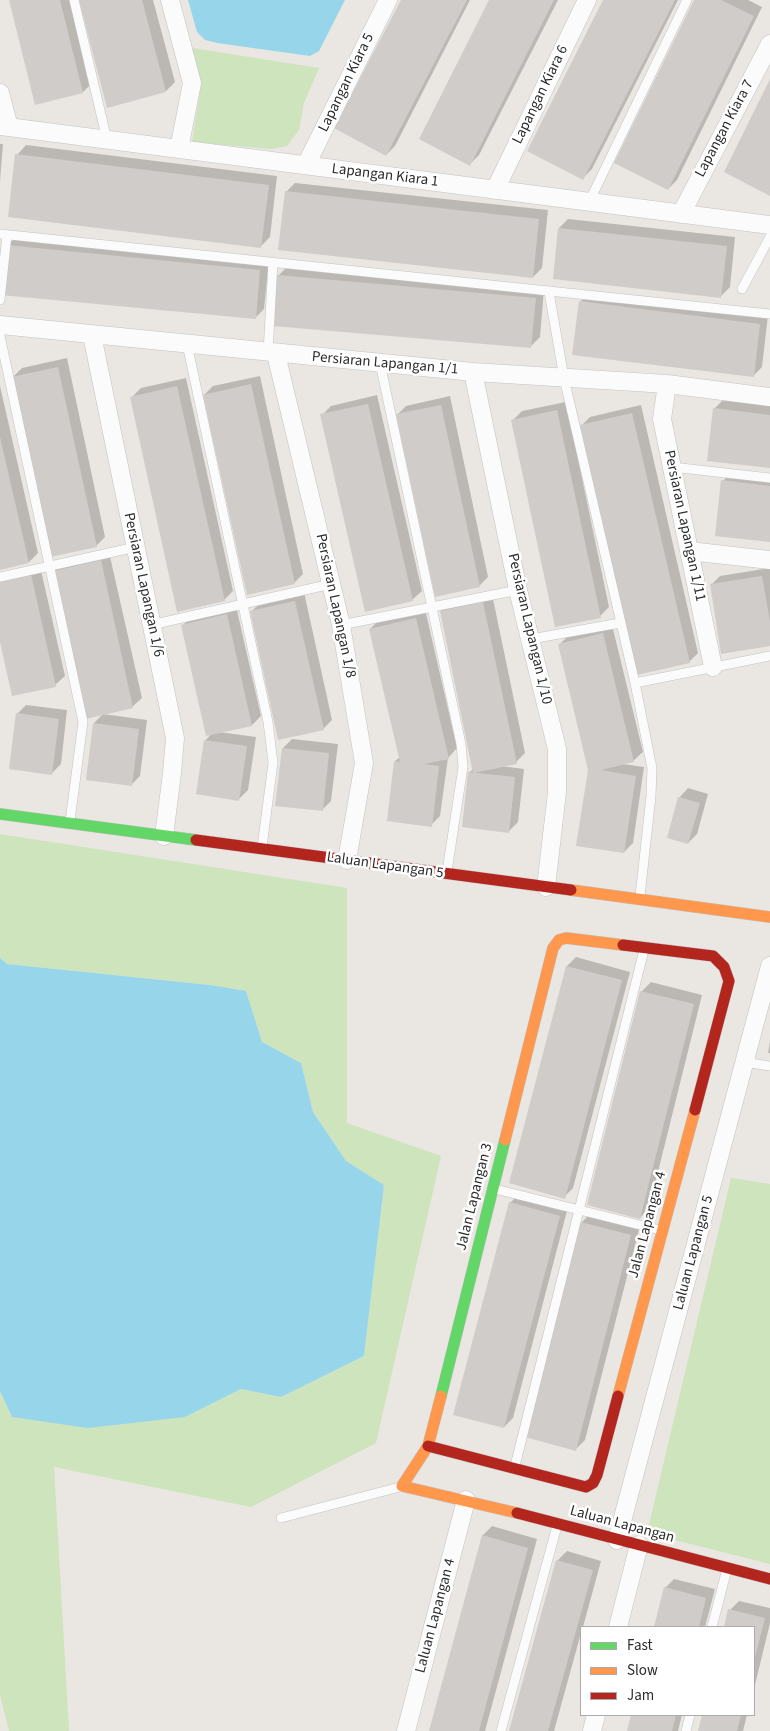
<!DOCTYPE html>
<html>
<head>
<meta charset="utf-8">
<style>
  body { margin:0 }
  #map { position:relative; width:770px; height:1731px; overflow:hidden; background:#eae6e2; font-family:"Source Sans 3",sans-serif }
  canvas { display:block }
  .legend { position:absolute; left:580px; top:1626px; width:175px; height:90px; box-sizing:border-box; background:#fff; border:1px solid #ababab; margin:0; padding:6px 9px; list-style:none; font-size:15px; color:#2c2c2c }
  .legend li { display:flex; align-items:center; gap:10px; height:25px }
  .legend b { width:25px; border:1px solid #ababab }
</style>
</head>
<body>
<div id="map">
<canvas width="770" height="1731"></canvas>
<ul class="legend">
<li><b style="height:6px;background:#63d668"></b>Fast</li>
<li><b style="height:6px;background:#ff974d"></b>Slow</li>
<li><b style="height:6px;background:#b3261e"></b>Jam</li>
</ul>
</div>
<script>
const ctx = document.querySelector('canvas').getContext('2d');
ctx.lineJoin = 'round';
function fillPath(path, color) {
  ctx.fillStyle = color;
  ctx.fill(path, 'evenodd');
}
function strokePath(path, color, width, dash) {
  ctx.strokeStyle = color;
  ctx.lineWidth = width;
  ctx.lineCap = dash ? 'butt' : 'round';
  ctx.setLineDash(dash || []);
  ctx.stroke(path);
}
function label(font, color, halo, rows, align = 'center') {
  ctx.font = font + ' "Source Sans 3",sans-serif';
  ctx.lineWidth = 5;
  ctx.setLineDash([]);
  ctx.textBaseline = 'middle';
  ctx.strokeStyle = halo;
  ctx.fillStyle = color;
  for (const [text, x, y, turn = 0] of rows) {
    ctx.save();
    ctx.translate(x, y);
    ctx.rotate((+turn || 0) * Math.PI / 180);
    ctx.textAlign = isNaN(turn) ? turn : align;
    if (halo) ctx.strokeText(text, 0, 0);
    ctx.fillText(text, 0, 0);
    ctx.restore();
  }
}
const green = new Path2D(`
  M192,48L319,68L304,103L299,130L287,146L271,149L192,142L201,85Z
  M0,834L347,888V1123L441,1156L376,1443L251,1507L54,1467L69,1731H9L0,1695V1391L12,1417H185L241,1389L281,1397L364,1356L384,1185L346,1161L313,1112L301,1063L262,1042L246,991L210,985L7,964L0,958Z
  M731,1178L770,1184V1564L647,1533Z`);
const water = new Path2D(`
  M188,0H345L319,51L310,56L217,43L205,40L197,32Z
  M0,958L7,964L210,985L246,991L262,1042L301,1063L313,1112L346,1161L384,1185L364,1356L281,1397L241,1389L185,1417L88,1428L12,1417L0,1391Z`);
const shadow = new Path2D(`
  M10,0H71L92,83L83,92Z
  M80,0H153L175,82L166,91Z
  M402,0H470L395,146L386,155Z
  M491,0H558L479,155L470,164Z
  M605,0H678L592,169L583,178Z
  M696,0H748L762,7L677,180L668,189Z
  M0,144H3L0,181Z
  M26,145L277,176L270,237L261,246L17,155Z
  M295,183L548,210L542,268L533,277L286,192Z
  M568,219L735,237L730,287L721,296L554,278L559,228Z
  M16,237L269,261L264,309L255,318L7,246Z
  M287,267L544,289L540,337L531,346L278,276Z
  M589,293L768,315L762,367L753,376L580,302Z
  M67,358L105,537L96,546L13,377L22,368Z
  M260,376L303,574L294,583L204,395L213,386Z
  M186,378L233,591L224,600L132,397L141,388Z
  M0,386L38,553L29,562L0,568Z
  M377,395L422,591L412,600L322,415L331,406Z
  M450,396L488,577L479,586L397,415L406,406Z
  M723,400L770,405V467L714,409Z
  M566,402L609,607L600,616L513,420L522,411Z
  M641,405L698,653L689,662L581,426L590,417Z
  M732,471L770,476V541L723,481Z
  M109,552L142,698L132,707L55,571L64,562Z
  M40,566L65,676L55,685L0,637V575Z
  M770,568V645L711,585L720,576Z
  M304,592L332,720L323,729L252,611L261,602Z
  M492,594L525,753L516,762L501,766L524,769L518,822L509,831L469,773L474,768L441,611L450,602Z
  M236,606L261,716L252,725L219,732L256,737L248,790L239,799L205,741L212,733L183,625L192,616Z
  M425,609L457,748L448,758L440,816L431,825L395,761L400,757L370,629L379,620Z
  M612,625L643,752L633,761L623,764L644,767L633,843L624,852L589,770L559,645L568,636Z
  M26,705L67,710L61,764L52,773L17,714Z
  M103,714L147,720L140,776L131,785L94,723Z
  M292,739L338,744L331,801L322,810L277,805L283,748Z
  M688,788L708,794L697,834L688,843L679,798Z
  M576,957L630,972L573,1188L564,1197L510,1183L567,966Z
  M651,982L702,995L649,1208L640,1218L588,1204L642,991Z
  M770,1042V1053H768Z
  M519,1194L568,1207L513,1418L504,1427L510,1203Z
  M590,1214L640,1226L585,1440L576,1449L581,1223Z
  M492,1526L537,1539L485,1731H431L483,1535Z
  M567,1551L601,1561L583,1627H581V1633L554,1731H510L558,1560Z
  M674,1579L715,1589L705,1627H655L665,1588Z
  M739,1601L770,1608V1623L754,1689V1627H725L730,1610Z
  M632,1715H682L678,1731H628Z
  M703,1715H747L743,1731H699Z`);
const building = new Path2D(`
  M9,0H60L83,93L35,105Z
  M79,0H142L166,92L107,108Z
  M401,0H467L386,156L334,128Z
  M489,0H554L470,166L419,139Z
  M603,0H675L583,180L527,151Z
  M694,0H721L754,16L668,190L614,163Z
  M770,79V196L724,172Z
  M15,154L269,185L261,248L8,217Z
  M285,191L539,219L533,278L278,250Z
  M558,228L727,246L721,298L553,279Z
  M6,245L260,270L256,319L1,295Z
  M277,275L536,298L531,348L273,326Z
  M579,301L760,324L754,377L572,355Z
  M58,367L97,547L50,557L11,377Z
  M251,384L295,584L247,595L203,395Z
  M177,386L225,601L177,612L130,397Z
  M368,404L413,601L365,612L320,414Z
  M441,405L480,587L435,597L396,414Z
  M713,408L770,415V468L707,461Z
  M557,410L601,618L555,627L511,420Z
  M632,413L690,663L637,675L580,425Z
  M0,437L29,563L0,570Z
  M721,480L770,486V542L715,536Z
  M101,560L133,708L86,719L54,571Z
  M31,574L56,687L12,696L0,642V581Z
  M762,576L770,622V646L721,654L710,584Z
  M295,601L324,730L278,740L250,611Z
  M483,602L517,764L473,773L440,611Z
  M227,614L252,726L206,736L181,625Z
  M416,618L449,759L424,764L439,766L432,827L387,821L394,761L400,762L369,629Z
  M603,633L634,762L601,770L636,776L624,853L576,846L588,770L558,644Z
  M16,713L59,719L52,775L9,769Z
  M93,723L139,729L132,786L86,780Z
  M204,740L247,746L239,801L196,794Z
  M282,748L329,753L323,811L275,806Z
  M468,772L515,777L509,833L462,827Z
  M678,797L700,803L688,844L667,838Z
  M566,966L622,980L565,1199L509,1183Z
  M640,991L694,1004L640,1219L587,1205Z
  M509,1202L560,1216L504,1428L453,1415Z
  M580,1222L631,1235L576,1451L525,1437Z
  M482,1535L528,1548L479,1731H429Z
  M556,1560L593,1570L548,1731H509Z
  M664,1587L706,1598L699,1627H654Z
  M728,1609L765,1618L754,1661V1627H724Z
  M631,1715H676L672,1731H627Z
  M702,1715H741L737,1731H698Z`);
const lane = new Path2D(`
  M74,0L107,140
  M589,202L687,0
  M0,234L770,314
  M742,289L770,237
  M549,292L564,378L635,683L652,768L651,796L640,896
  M0,300L7,235
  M0,336L83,722L70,821
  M187,344L268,722L273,763L262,847
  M268,353L273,262
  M380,363L461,744L463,767L447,871
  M672,467L770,478
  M0,577L136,547
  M151,625L331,584
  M341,625L518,590
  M531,639L620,623
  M635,683L770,656
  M744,1062L770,1066
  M495,1189L660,1230
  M515,1466L644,950
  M281,1518L400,1487
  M712,1627L727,1569
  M501,1731L557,1526
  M686,1731L690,1715`);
const street = new Path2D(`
  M170,0L192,83L179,149
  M0,93L9,127
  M0,126L770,225
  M306,165L388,0
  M495,190L587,0
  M681,214L770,44
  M0,325L473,372L667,384L770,397
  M92,335L175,738L172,773L164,836
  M276,354L341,625L364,763L347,860
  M473,372L518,590L557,749V792L546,887
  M667,384L662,419L713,667
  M689,551L770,560
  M617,1540L770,966
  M618,1627L639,1545
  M406,1731L466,1500
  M592,1731L596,1715`);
const fast = new Path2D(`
  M0,814L196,840
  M441,1396L505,1140`);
const slow = new Path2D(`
  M571,890L770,917
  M505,1140L553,948L559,940L566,938L623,945
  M441,1396L428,1446L402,1486L517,1513
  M618,1396L695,1110`);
const jam = new Path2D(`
  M196,840L571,890
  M623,945L713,956L724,967L729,981L695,1110
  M428,1446L586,1487L593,1483L597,1475L618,1396
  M517,1513L770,1579`);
const streetNames = [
  ["Lapangan Kiara 5",347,83,-64],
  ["Lapangan Kiara 6",541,95,-64],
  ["Lapangan Kiara 7",725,129,-62],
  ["Lapangan Kiara 1",385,176,7],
  ["Persiaran Lapangan 1/1",385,364,5],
  ["Persiaran Lapangan 1/11",684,526,78],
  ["Persiaran Lapangan 1/6",143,585,78],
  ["Persiaran Lapangan 1/8",335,606,78],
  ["Persiaran Lapangan 1/10",529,629,77],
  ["Laluan Lapangan 5",385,866,8],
  ["Jalan Lapangan 3",475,1197,-76],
  ["Jalan Lapangan 4",648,1225,-75],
  ["Laluan Lapangan 5",694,1253,-75],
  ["Laluan Lapangan",622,1525,15],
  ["Laluan Lapangan 4",436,1616,-75]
];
fillPath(green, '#cde4bc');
fillPath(water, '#97d6ea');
fillPath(shadow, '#0003');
fillPath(building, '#cfccc9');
strokePath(lane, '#c3c2c3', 10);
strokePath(street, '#c3c2c3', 19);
strokePath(fast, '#c3c2c3', 12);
strokePath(slow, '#c3c2c3', 12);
strokePath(jam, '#c3c2c3', 12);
strokePath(lane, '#fcfbfb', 9);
strokePath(street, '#fcfbfb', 18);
strokePath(fast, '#63d668', 11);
strokePath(slow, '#ff974d', 11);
strokePath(jam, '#b3261e', 11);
label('15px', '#2c2c2c', '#fff', streetNames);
</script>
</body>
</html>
